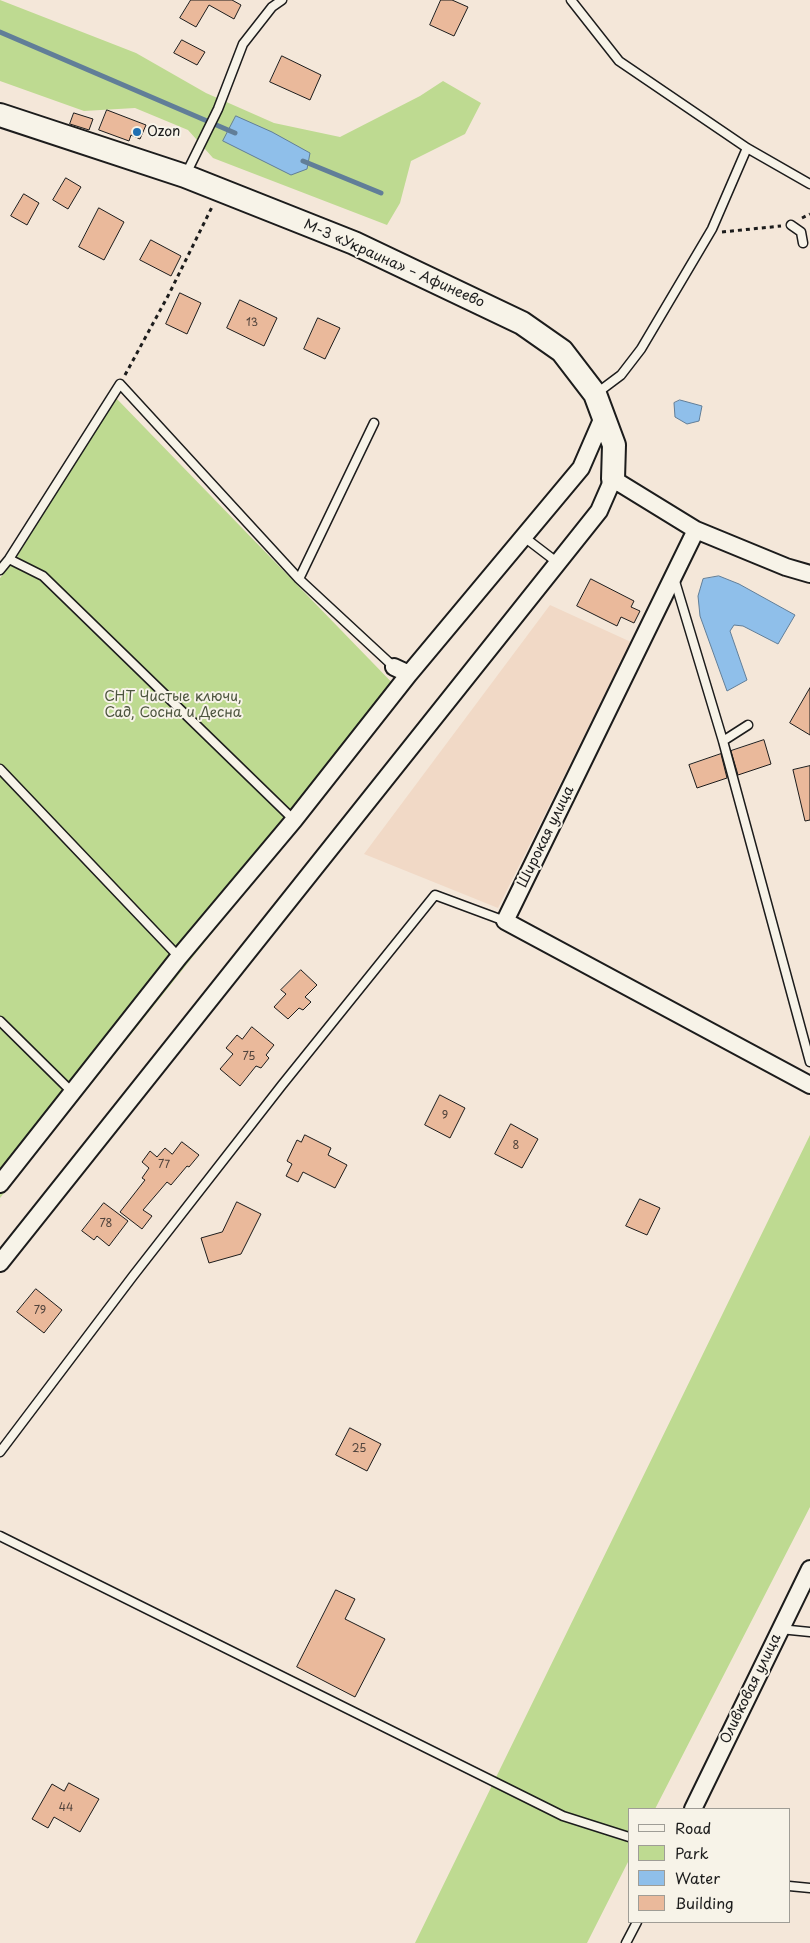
<!DOCTYPE html>
<html>
<head>
<meta charset="utf-8">
<style>
  body { margin:0 }
  #map { position:relative; width:810px; height:1943px; overflow:hidden; background:#f4e7d9; font-family:"Playpen Sans",sans-serif }
  canvas { display:block }
  .legend { position:absolute; left:628px; top:1808px; width:162px; height:115px; box-sizing:border-box; background:#f7f3e8; border:1px solid #9f9d96; margin:0; padding:6px 9px; list-style:none; font-size:15px; color:#1c1c1c }
  .legend li { display:flex; align-items:center; gap:10px; height:25px }
  .legend b { width:25px; border:1px solid #9f9d96 }
</style>
</head>
<body>
<div id="map">
<canvas width="810" height="1943"></canvas>
<ul class="legend">
<li><b style="height:6px;background:#f7f3e8"></b>Road</li>
<li><b style="height:14px;background:#beda91"></b>Park</li>
<li><b style="height:14px;background:#8fbfea"></b>Water</li>
<li><b style="height:14px;background:#eab99b"></b>Building</li>
</ul>
</div>
<script>
const ctx = document.querySelector('canvas').getContext('2d');
ctx.lineJoin = 'round';
function fillPath(path, color) {
  ctx.fillStyle = color;
  ctx.fill(path, 'evenodd');
}
function strokePath(path, color, width, dash) {
  ctx.strokeStyle = color;
  ctx.lineWidth = width;
  ctx.lineCap = dash ? 'butt' : 'round';
  ctx.setLineDash(dash || []);
  ctx.stroke(path);
}
function label(font, color, halo, rows, align = 'center') {
  ctx.font = font + ' "Playpen Sans",sans-serif';
  ctx.lineWidth = 4;
  ctx.setLineDash([]);
  ctx.textBaseline = 'middle';
  ctx.strokeStyle = halo;
  ctx.fillStyle = color;
  for (const [text, x, y, turn = 0] of rows) {
    ctx.save();
    ctx.translate(x, y);
    ctx.rotate((+turn || 0) * Math.PI / 180);
    ctx.textAlign = isNaN(turn) ? turn : align;
    if (halo) ctx.strokeText(text, 0, 0);
    ctx.fillText(text, 0, 0);
    ctx.restore();
  }
}
const built = new Path2D(`
  M550,605L631,642L498,908L364,854Z`);
const green = new Path2D(`
  M0,0L136,53L206,93L274,123L340,137L420,96L443,81L481,103L465,134L411,161L400,203L387,225L213,158L188,130L135,108L84,111L0,81Z
  M116,398L403,694L0,1198V578L14,561Z
  M810,1135V1507L655,1809H629V1860L587,1943H415Z`);
const water = new Path2D(`
  M236,116L272,132L310,153L307,169L291,175L223,141Z
  M680,400L702,406L699,421L687,424L675,417L674,403Z
  M719,576L739,584L795,615L778,644L743,626L734,625L730,631L747,680L727,691L700,616L698,596L703,579Z`);
const stream = new Path2D(`
  M0,32L235,133
  M303,161L381,193`);
const building = new Path2D(`
  M191,0H232L241,5L234,19L209,5L196,27L180,18Z
  M441,0H452L468,7L454,36L430,25Z
  M182,40L205,52L197,65L174,53Z
  M282,56L321,75L310,100L270,82Z
  M107,110L146,125L140,139L131,135L129,141L99,130Z
  M74,113L93,119L89,130L70,124Z
  M66,178L81,187L68,209L53,200Z
  M24,194L39,203L27,225L11,216Z
  M99,208L124,222L104,260L79,247Z
  M151,240L181,256L171,276L140,260Z
  M180,293L201,303L187,334L166,324Z
  M240,300L277,318L264,346L227,328Z
  M318,318L340,328L325,359L304,349Z
  M591,579L634,601L631,607L640,611L634,623L621,617L617,626L577,606Z
  M810,688V735L790,723Z
  M764,740L771,764L738,775L731,751Z
  M721,754L727,778L697,788L689,765Z
  M810,766V820L805,821L793,770Z
  M301,970L317,985L305,997L311,1002L303,1010L299,1008L288,1019L274,1007L286,994L281,990Z
  M252,1027L274,1045L266,1055L269,1058L261,1068L256,1066L240,1086L220,1069L233,1054L226,1048L237,1035L242,1039Z
  M440,1095L465,1108L450,1138L425,1125Z
  M511,1124L538,1139L522,1168L495,1154Z
  M305,1135L331,1148L328,1155L347,1165L335,1188L303,1172L298,1182L286,1176L292,1164L287,1161L297,1140L301,1142Z
  M182,1142L199,1155L189,1167L187,1166L171,1185L167,1182L143,1210L152,1216L142,1229L120,1212L145,1180L142,1178L149,1168L142,1162L150,1151L157,1157L165,1148L172,1154Z
  M640,1199L660,1208L647,1235L626,1226Z
  M237,1202L261,1214L241,1254L209,1263L201,1238L222,1232Z
  M104,1203L128,1221L109,1246L97,1236L94,1240L82,1231Z
  M36,1289L62,1310L44,1333L17,1312Z
  M350,1428L381,1444L367,1471L336,1455Z
  M336,1590L355,1599L345,1619L385,1639L355,1697L297,1667Z
  M69,1783L99,1799L80,1832L54,1817L48,1828L32,1819L52,1784L64,1791Z`);
const path = new Path2D(`
  M802,218L810,214
  M722,232L781,226
  M125,375L169,294L213,205`);
const lane = new Path2D(`
  M571,0L619,61L747,148L810,184
  M186,174L218,109L243,44L272,7L282,0
  M791,225L801,232L803,243
  M597,393L621,375L641,349L712,229L747,148
  M524,537L558,563
  M9,559L43,576L294,820
  M0,570L9,559L120,384L299,579L394,667
  M674,578L723,741L810,1062
  M299,579L374,423
  M723,741L748,725
  M0,769L179,957
  M0,1021L73,1093
  M0,1452L133,1276L282,1085L435,895L505,921
  M0,1536L563,1816L629,1837
  M780,1629L810,1632
  M789,1886L810,1888
  M626,1943L637,1922`);
const street = new Path2D(`
  M696,530L786,567L810,574
  M394,667L409,674L581,468L604,415
  M0,1184L179,957L294,820L409,674
  M0,1263L599,511L613,479L696,530L505,921L810,1085
  M693,1809L810,1569`);
const secondary = new Path2D(`
  M0,115L185,176L354,243L522,323L562,351L595,394L614,445L613,479`);
const markers = [
  [137,132,5,"#1f6fb2"]
];
const numberNames = [
  ["13",252,323],
  ["75",249,1057],
  ["9",445,1116],
  ["8",516,1146],
  ["77",164,1165],
  ["78",106,1224],
  ["79",40,1311],
  ["25",359,1449],
  ["44",66,1808]
];
const poiNames = [
  ["Ozon",147,132]
];
const streetNames = [
  ["М-3 «Украина» – Афинеево",394,264,24],
  ["Широкая улица",546,837,-64],
  ["Оливковая улица",751,1689,-64]
];
const parkNames = [
  ["СНТ Чистые ключи,",173,697],
  ["Сад, Сосна и Десна",173,713]
];
fillPath(built, '#f1d9c6');
fillPath(green, '#beda91');
fillPath(water, '#8fbfea');
strokePath(water, '#617e98', 1);
strokePath(stream, '#617e98', 5);
fillPath(building, '#eab99b');
strokePath(building, '#1c1c1c', 1);
strokePath(lane, '#1c1c1c', 11);
strokePath(street, '#1c1c1c', 20);
strokePath(secondary, '#1c1c1c', 26);
strokePath(path, '#1c1c1c', 3, [4, 4]);
strokePath(lane, '#f7f3e8', 8);
strokePath(street, '#f7f3e8', 16);
strokePath(secondary, '#f7f3e8', 22);
for (const [x, y, r, color] of markers) {
  const dot = new Path2D();
  dot.arc(x, y, r, 0, 2 * Math.PI);
  ctx.fillStyle = color;
  ctx.fill(dot);
  strokePath(dot, '#f7f3e8', 2);
}
label('11px', '#50433c', null, numberNames);
label('14px', '#1c1c1c', '#f7f3e8', poiNames, 'left');
label('14px', '#1c1c1c', '#f7f3e8', streetNames);
label('14px', '#4d553f', '#f7f3e8', parkNames);
</script>
</body>
</html>
